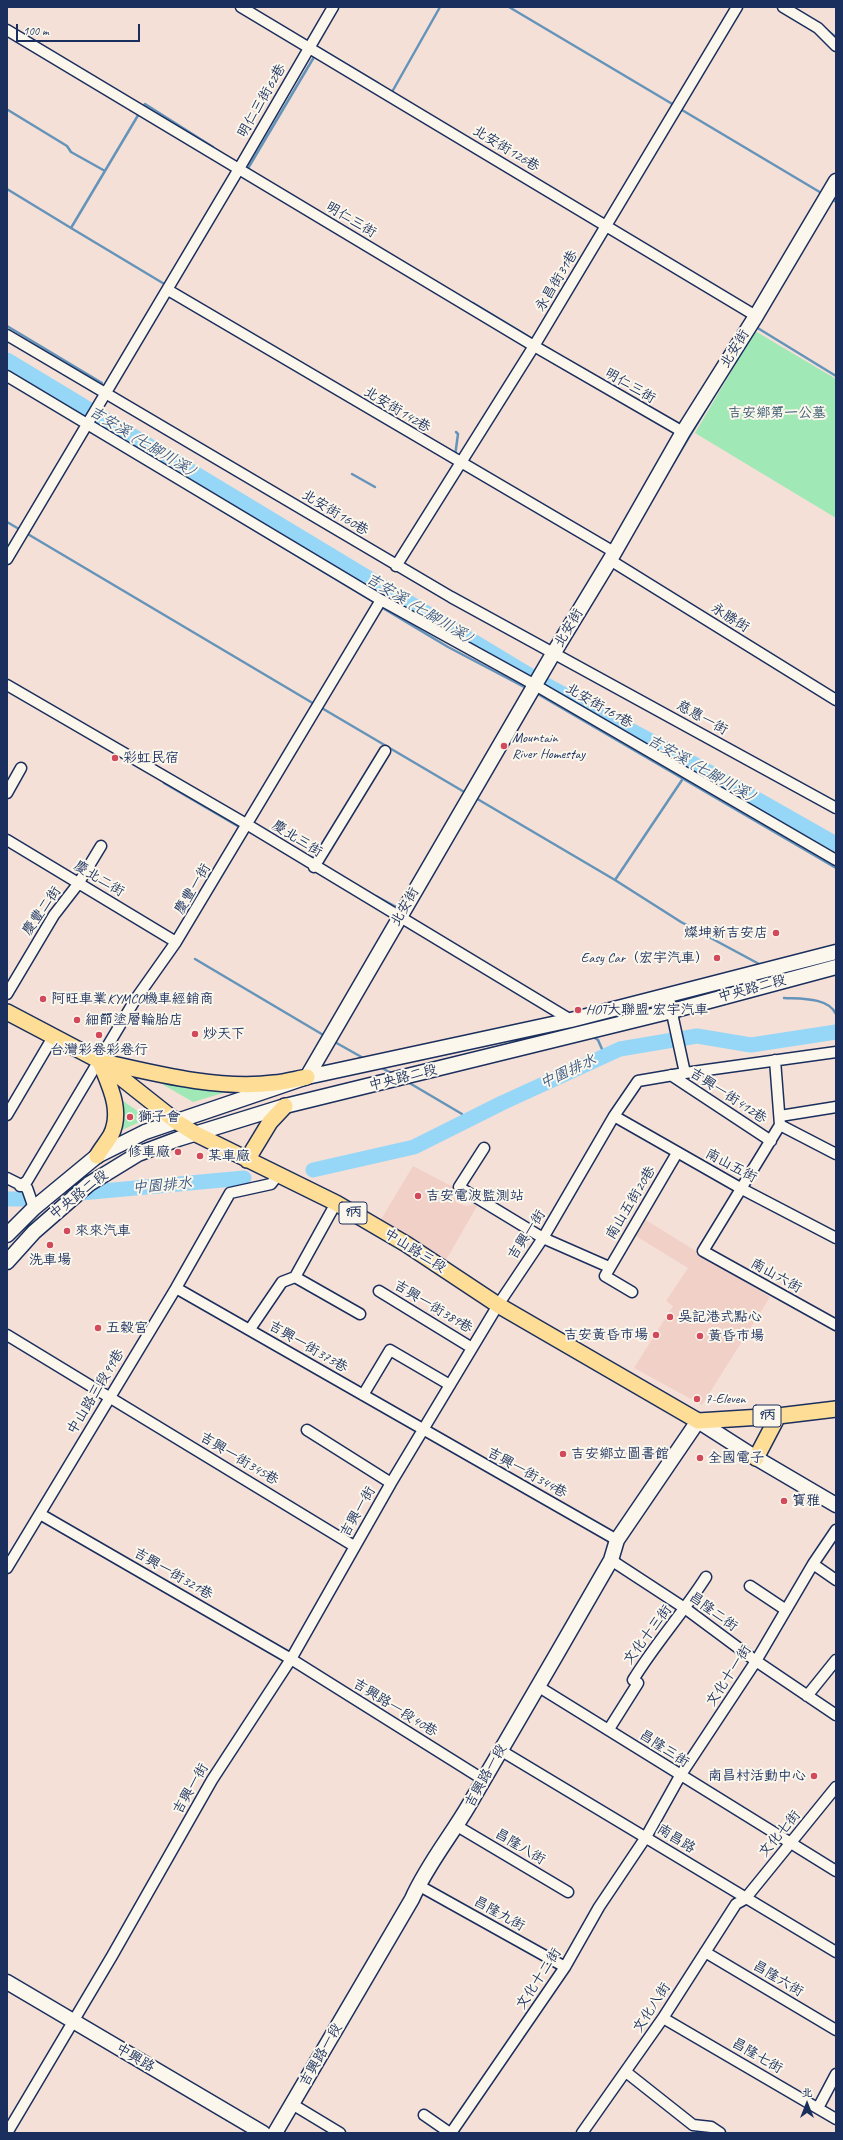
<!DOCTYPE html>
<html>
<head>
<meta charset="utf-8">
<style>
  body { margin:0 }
  #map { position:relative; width:843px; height:2140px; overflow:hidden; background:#f5e0d7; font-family:Caveat,"LXGW WenKai TC",sans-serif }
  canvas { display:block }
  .frame { position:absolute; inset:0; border:8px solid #1b2f5e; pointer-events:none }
  .north { position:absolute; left:787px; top:2084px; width:40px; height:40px; -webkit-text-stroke:3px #fbf7ec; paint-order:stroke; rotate:0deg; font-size:11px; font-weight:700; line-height:16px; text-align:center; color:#1b2f5e }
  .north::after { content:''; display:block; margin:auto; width:14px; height:18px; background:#1b2f5e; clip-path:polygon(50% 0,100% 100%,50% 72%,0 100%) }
  .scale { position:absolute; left:16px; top:24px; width:124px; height:18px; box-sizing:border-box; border:2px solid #1b2f5e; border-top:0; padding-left:5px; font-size:12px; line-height:14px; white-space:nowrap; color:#1b2f5e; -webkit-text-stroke:3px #fbf7ec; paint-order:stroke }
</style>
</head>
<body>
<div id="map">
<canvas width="843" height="2140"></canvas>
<div class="frame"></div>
<div class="north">北</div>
<div class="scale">100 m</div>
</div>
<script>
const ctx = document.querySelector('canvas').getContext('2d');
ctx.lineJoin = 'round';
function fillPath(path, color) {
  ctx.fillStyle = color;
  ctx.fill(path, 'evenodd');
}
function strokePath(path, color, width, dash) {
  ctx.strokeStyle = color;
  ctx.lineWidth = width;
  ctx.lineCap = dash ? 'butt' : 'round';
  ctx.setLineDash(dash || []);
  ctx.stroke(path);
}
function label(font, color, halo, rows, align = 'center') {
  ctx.font = font + ' Caveat,"LXGW WenKai TC",sans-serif';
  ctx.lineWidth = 4;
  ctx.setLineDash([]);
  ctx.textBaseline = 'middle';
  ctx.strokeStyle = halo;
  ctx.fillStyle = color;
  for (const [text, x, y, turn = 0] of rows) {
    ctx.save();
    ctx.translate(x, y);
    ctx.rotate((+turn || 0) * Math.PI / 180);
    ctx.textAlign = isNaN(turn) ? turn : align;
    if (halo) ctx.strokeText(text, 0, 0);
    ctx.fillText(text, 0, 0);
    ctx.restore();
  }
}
const built = new Path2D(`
  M413,1166L457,1189L453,1196L457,1203L467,1206L474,1204L477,1206L446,1260L380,1221Z
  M641,1217L770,1297L702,1405L634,1368L673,1306L666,1301L688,1268L631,1233Z`);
const green = new Path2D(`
  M755,331L836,379V518L695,433Z
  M162,1084L233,1090L193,1102Z
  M120,1099L148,1118L118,1132Z`);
const stream = new Path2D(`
  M509,7L674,105
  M824,28L836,37
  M318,50L319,48L378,83
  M391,91L392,92L440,7
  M142,108L145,104L213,147
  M8,110L67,146L71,152L105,171
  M682,110L823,194
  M245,169L247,170L314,57
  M7,189L71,228L140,112
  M830,198L836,202
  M71,228L166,285
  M473,303L531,338
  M7,326L102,383
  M756,327L836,376
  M541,344L553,351
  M455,456L458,434L456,432
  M671,467L715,394
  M352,474L375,487
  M211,504L377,604
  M7,522L19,529
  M26,533L316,705
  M381,607L448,647L528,689
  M536,693L836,868
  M320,707L466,793
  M164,783L241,828
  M474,797L615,880L681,922L761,965
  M615,880L682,780
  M376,896L400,909
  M195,959L325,1036
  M784,998C800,999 828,997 836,1014
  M592,1036L598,1040L605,1056
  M333,1041L365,1059
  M380,1067L393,1074
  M406,1081L462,1114L466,1121`);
const river = new Path2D(`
  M7,360L539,681L711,773L836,844
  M313,1170L414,1147L502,1103L620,1049L697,1036L751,1045L836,1032
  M81,1193L244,1178
  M7,1199H22`);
const street = new Path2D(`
  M241,7L756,316
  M783,7L818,28L836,46
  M7,30L534,346L683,432
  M168,290L614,552
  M7,335L451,597L836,808
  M7,376L381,600L535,685L836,860
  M7,559L240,167L333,7
  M610,560L836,700
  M396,566L534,346L737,7
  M7,685L248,825L571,1020
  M7,793L21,768
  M7,840L176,942
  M314,867L385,751
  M7,994L54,915L78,884L101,846
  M668,995L685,1073
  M775,1060L780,1125L703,1251L836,1325
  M671,1075L771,1141
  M7,1115L53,1037
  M614,1116L742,1189L836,1238
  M780,1116L836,1107
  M780,1125L836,1154
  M484,1148L459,1187L543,1238L609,1267
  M7,1178L27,1188L34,1208
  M20,1186L27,1181L135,1000L176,942L381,600
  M295,1277L336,1203
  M295,1277L360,1314
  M176,1288L617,1540
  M379,1291L472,1348
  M632,1292L605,1276L677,1153
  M250,1329L282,1282L295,1277
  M7,1335L354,1546
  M363,1395L390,1350L450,1385
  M307,1430L391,1483
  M40,1514L291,1659L484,1780
  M611,1560L686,1609L756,1661L836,1715
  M813,1564L836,1580
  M7,1568L176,1288L230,1193L271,1184L278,1175
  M750,1586L786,1610
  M539,1687L836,1871
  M807,1696L836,1660
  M609,1729L638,1683L633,1680C655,1644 683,1613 706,1577
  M500,1750L836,1952
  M457,1826L568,1892
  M418,1885L565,1967
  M705,1952L836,2030
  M663,2018L836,2119
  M626,2072L693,2125L711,2127L720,2133
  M292,2104L340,2133
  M818,2108L836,2074
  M424,2115L450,2133
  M7,2133L112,1956L212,1780L291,1659L391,1483L498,1305L543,1238L614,1116L638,1081L685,1073L836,1052
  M451,2133L565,1967L599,1907L646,1837L680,1776L756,1661L813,1564L836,1530
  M582,2133L663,2018L736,1904L745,1899L836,1787`);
const secondary = new Path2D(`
  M307,1077L550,659L610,560L683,432L756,316L836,181
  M7,1235L34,1208L97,1156L145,1132L307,1077L571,1020L836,952
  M7,1262L34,1232L89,1184L138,1154L178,1139L285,1106L672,1011L836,967
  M7,1982L263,2133
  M275,2133L412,1899C427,1865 451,1836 469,1805C517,1723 564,1642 611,1560L617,1540L698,1421L756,1458L836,1505`);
const primary = new Path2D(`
  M7,1012L100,1061L177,1122L196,1134L336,1203L406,1244L498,1305L698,1421L778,1416L836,1409
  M104,1062C157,1074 220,1090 274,1083C285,1082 296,1079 307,1077
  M97,1156C101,1149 107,1142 111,1135C123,1110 109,1085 100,1062
  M247,1160L270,1122L285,1106
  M756,1458L778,1416`);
const markers = [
  [504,746,4,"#d1495b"],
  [115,758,4,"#d1495b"],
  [776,933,4,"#d1495b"],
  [717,958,4,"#d1495b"],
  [43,999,4,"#d1495b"],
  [578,1010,4,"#d1495b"],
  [77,1020,4,"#d1495b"],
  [195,1034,4,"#d1495b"],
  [99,1035,4,"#d1495b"],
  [130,1117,4,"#d1495b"],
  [178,1152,4,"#d1495b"],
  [200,1156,4,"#d1495b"],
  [418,1196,4,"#d1495b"],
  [67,1231,4,"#d1495b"],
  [50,1245,4,"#d1495b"],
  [670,1317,4,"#d1495b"],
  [98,1328,4,"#d1495b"],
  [656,1335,4,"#d1495b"],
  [700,1336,4,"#d1495b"],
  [697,1399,4,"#d1495b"],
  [563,1454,4,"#d1495b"],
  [700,1458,4,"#d1495b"],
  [784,1501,4,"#d1495b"],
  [814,1776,4,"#d1495b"]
];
const shields = [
  [353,1213,28],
  [767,1416,28]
];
const shieldNames = [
  ["9丙",353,1213],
  ["9丙",767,1416]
];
const streetNames = [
  ["明仁三街62巷",262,101,-60],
  ["北安街126巷",506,149,31],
  ["明仁三街",351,220,31],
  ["永昌街31巷",557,281,-59],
  ["北安街",735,349,-58],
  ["明仁三街",630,386,30],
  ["北安街142巷",397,410,31],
  ["北安街160巷",335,513,31],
  ["永勝街",730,618,32],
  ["北安街",569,628,-59],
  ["北安街161巷",599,706,30],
  ["慈惠一街",702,718,29],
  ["慶北三街",297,839,32],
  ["慶北二街",99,879,31],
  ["慶豐一街",193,889,-59],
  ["北安街",405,907,-60],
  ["慶豐二街",42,911,-55],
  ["中央路二段",752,989,-15],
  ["中央路二段",403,1078,-14],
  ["吉興一街412巷",728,1096,33],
  ["南山五街",731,1166,28],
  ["中央路二段",79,1195,-38],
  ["南山五街20巷",631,1203,-59],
  ["吉興一街",527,1235,-57],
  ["中山路三段",415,1251,32],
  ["南山六街",776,1276,29],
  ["吉興一街389巷",433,1307,31],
  ["吉興一街373巷",308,1347,30],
  ["中山路三段99巷",96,1392,-59],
  ["吉興一街345巷",239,1459,31],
  ["吉興一街344巷",527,1473,29],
  ["吉興一街",358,1512,-60],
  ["吉興一街321巷",173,1574,30],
  ["昌隆二街",713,1612,36],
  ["文化十三街",648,1635,-53],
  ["文化十一街",729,1676,-57],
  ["吉興路一段40巷",395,1708,32],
  ["昌隆三街",664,1749,33],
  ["吉興路一段",486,1776,-61],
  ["吉興一街",191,1789,-60],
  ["文化七街",780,1834,-50],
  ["南昌路",676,1839,32],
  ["昌隆八街",520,1847,31],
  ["昌隆九街",499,1914,29],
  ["文化十二街",539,1979,-57],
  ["昌隆六街",778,1979,31],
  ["文化八街",652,2008,-57],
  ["吉興路一段",321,2055,-60],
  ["昌隆七街",757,2056,30],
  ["中興路",135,2058,30]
];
const parkNames = [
  ["吉安鄉第一公墓",777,413]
];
const poiNames = [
  ["Mountain",512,738],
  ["River Homestay",512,754],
  ["彩虹民宿",123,758],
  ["燦坤新吉安店",768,933,"right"],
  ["Easy Car（宏宇汽車）",709,958,"right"],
  ["阿旺車業KYMCO機車經銷商",51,999],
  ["HOT大聯盟 宏宇汽車",586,1010],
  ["細節塗層輪胎店",85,1020],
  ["炒天下",203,1034],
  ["台灣彩卷彩卷行",99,1050,"center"],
  ["獅子會",138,1117],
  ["修車廠",170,1152,"right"],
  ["某車廠",208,1156],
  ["吉安電波監測站",426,1196],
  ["來來汽車",75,1231],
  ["洗車場",50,1260,"center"],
  ["吳記港式點心",678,1317],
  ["五榖宮",106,1328],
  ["吉安黃昏市場",648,1335,"right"],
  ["黃昏市場",708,1336],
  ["7-Eleven",705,1399],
  ["吉安鄉立圖書館",571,1454],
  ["全國電子",708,1458],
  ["寶雅",792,1501],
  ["南昌村活動中心",806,1776,"right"]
];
const waterNames = [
  ["吉安溪 (七腳川溪)",141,441,31],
  ["吉安溪 (七腳川溪)",418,608,31],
  ["吉安溪 (七腳川溪)",700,768,29],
  ["中園排水",568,1072,-25],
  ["中園排水",162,1186,-5]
];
fillPath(built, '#f1d0c8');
fillPath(green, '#a0e8b6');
strokePath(stream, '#6594ba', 2.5);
strokePath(river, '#96d7f8', 15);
strokePath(street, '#1b2f5e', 13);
strokePath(secondary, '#1b2f5e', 17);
strokePath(primary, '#1b2f5e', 18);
strokePath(street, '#fbf7ec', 10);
strokePath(secondary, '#fbf7ec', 14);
strokePath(primary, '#fedd96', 15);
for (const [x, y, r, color] of markers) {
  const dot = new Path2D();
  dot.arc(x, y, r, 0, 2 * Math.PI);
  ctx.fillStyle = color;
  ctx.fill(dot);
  strokePath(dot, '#fbf7ec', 1.5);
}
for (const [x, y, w] of shields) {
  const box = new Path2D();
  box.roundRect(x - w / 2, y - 11, w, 22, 3);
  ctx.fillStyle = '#fbf7ec';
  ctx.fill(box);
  strokePath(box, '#1b2f5e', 1);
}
label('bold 13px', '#1b2f5e', null, shieldNames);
label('14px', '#1b2f5e', '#fbf7ec', streetNames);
label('14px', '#3c5d74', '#fbf7ec', parkNames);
label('14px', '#1b2f5e', '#fbf7ec', poiNames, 'left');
label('italic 15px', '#3a5984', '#fbf7ec', waterNames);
</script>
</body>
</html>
